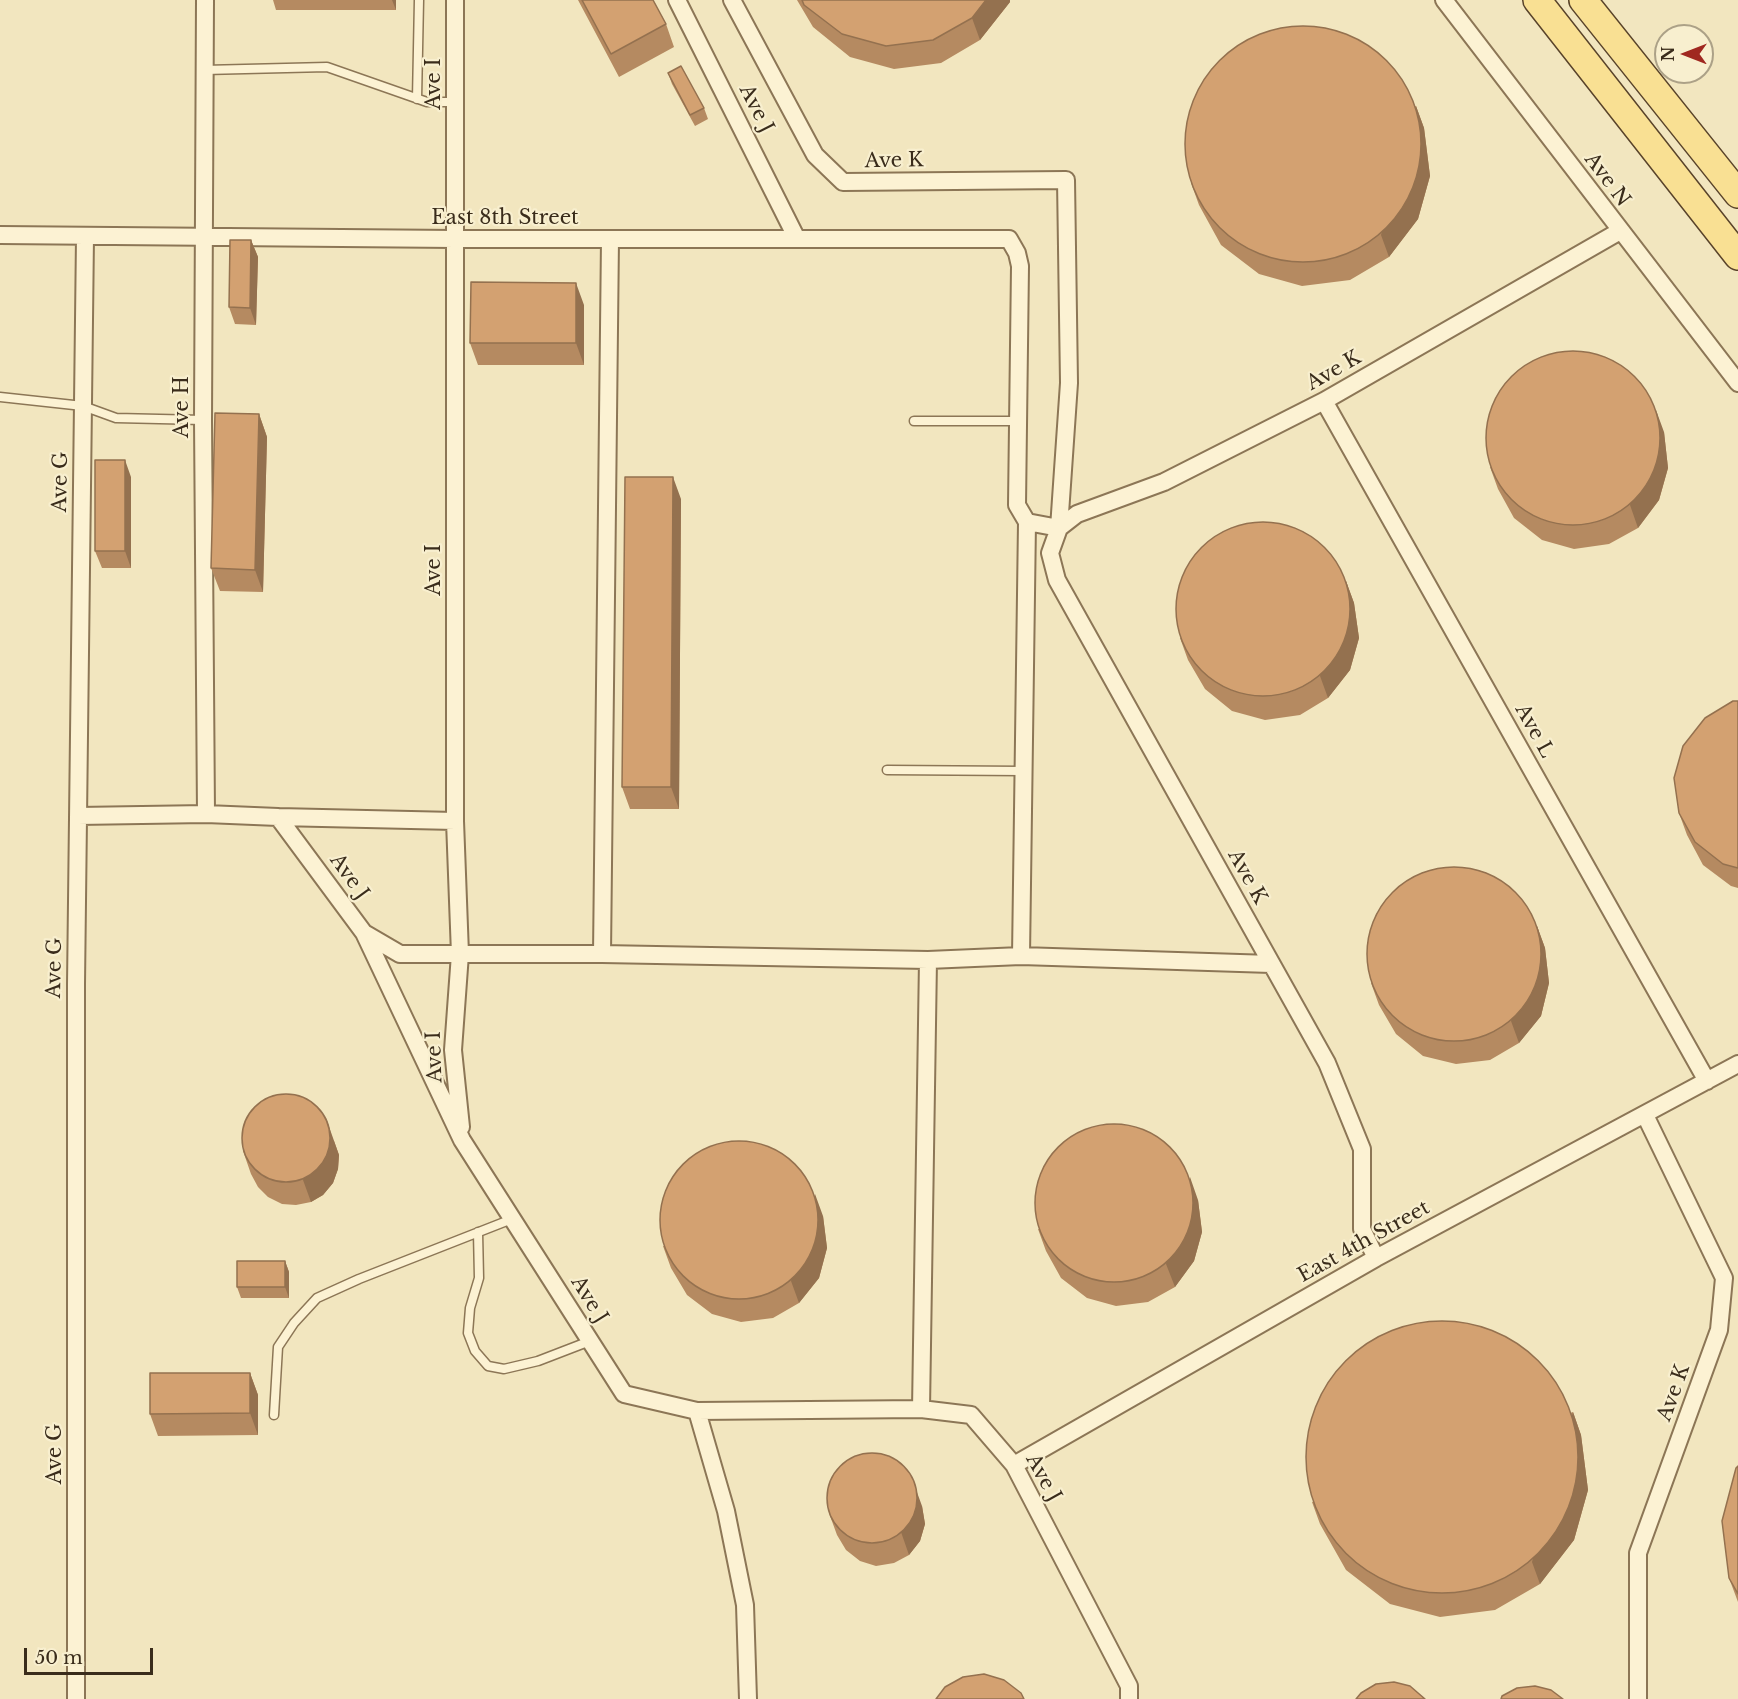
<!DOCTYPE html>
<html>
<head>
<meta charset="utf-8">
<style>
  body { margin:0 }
  #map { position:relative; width:1738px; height:1699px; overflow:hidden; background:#f2e6bf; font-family:"Libre Baskerville",serif }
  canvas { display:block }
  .north { position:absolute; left:1654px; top:24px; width:60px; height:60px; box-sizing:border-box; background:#f8efcf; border:2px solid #aca187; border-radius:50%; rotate:270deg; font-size:16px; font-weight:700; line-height:24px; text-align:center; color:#3a2c1b }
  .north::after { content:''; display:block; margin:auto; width:21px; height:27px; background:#a02820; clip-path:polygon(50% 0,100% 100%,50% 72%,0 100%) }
  .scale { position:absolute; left:24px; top:1648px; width:129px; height:27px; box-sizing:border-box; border:3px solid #3a2c1b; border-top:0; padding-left:8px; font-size:18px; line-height:21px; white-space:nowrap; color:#3a2c1b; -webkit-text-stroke:4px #f8efcf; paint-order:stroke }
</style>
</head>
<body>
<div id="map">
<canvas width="1738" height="1699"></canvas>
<div class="north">N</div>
<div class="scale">50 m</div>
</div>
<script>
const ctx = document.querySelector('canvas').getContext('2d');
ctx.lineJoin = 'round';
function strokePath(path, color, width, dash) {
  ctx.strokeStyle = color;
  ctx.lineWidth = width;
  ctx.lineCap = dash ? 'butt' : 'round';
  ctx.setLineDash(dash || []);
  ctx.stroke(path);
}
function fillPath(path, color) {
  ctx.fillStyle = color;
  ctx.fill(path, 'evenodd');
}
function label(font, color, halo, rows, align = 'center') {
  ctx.font = font + ' "Libre Baskerville",serif';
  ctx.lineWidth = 4.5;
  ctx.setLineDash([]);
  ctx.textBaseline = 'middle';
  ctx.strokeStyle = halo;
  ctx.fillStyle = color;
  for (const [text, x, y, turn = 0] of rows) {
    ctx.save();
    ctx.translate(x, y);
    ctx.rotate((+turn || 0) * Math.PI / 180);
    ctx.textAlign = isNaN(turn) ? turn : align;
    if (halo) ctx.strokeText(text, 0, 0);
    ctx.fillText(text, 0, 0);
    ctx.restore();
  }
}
const lane = new Path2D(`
  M204,70L327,67L427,102H455
  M417,99L419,0
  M0,397L83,406L116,418L203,420
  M914,421H1018
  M887,770L1023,771
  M478,1232L479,1278L470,1308L468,1333L475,1351L488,1366L504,1369L538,1361L590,1341
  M274,1415L278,1347L294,1323L317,1298L359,1279L512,1219`);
const street = new Path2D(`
  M205,0L203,420L206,814
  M455,0V821L460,954L453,1050L461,1127
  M677,0L796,237
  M732,0L815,155L843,182L1066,180L1069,383L1059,528L1027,522L1021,956
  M1444,0L1738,383
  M0,235L455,239H1009L1017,253L1020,266L1017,505L1027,522
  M1324,401L1707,1081
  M78,816L206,814L278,817L364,933L462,1140L624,1394L697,1411L921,1409L971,1415L1014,1465L1129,1686V1699
  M278,817L455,821
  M364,933L400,954H602L928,960L1021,956L1271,964
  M602,954L610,239
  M1376,1258L1362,1229V1149L1327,1063L1057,580L1050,553L1059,528L1077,514L1164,482L1324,401L1620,231
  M921,1409L928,960
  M697,1411L726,1511L745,1605L748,1699
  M1014,1465L1376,1258L1738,1064
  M76,1699V984L85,237
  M1638,1699V1553L1719,1330L1724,1278L1645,1115`);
const primary = new Path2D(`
  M1537,0L1738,256
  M1583,0L1738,194`);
const wall = new Path2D(`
  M273,0H396V10H276Z
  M578,0H653L666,24L674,47L619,77Z
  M797,0H1010V2L980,40L941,63L894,69L850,57L813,27Z
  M668,73L704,108L708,119L695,126L672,84Z
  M1416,106L1424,128L1430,176L1418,219L1389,257L1350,280L1302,286L1259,274L1221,245L1199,205L1191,183Z
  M251,240L258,257L256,325L235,324L229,307Z
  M584,305V365H478L470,343Z
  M259,414L267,437L263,592L220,591L211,568Z
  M1664,432L1668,468L1659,500L1638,528L1609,544L1574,549L1542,540L1514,518L1498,489L1490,467Z
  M131,477V568H102L95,551Z
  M681,499L679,809H630L622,787Z
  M1346,581L1354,603L1359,638L1350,670L1328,698L1300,715L1265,720L1232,711L1205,689L1188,660L1180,638Z
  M1738,701V888L1731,886L1703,865L1687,835L1679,813Z
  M1537,926L1545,948L1549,983L1541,1016L1519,1043L1490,1060L1456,1064L1423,1056L1396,1034L1379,1005L1371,983Z
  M334,1141L339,1155L338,1169L333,1183L323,1195L311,1202L296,1205L282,1204L268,1197L258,1187L251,1174L243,1151Z
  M1198,1200L1202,1232L1194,1261L1175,1287L1148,1302L1116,1306L1087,1298L1061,1278L1046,1251L1038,1229Z
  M823,1216L827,1248L819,1278L799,1303L773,1318L741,1322L712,1314L687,1295L671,1268L663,1246Z
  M285,1261L289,1272V1298H241L237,1287Z
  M250,1373L258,1395V1435L158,1436L150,1414Z
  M1573,1412L1581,1435L1588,1490L1574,1540L1540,1584L1495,1610L1440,1617L1390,1604L1346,1570L1320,1524L1312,1502Z
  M1738,1466V1602L1729,1578Z
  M922,1506L925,1524L920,1541L909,1555L894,1563L876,1566L860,1561L846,1550L837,1535L829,1513Z`);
const shadedWall = new Path2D(`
  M392,0H396V10Z
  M986,0H1010V2L980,40L972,18Z
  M1416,106L1424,128L1430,176L1418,219L1389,257L1381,235Z
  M251,240L258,257L256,325L250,308Z
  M576,283L584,305V365L576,343Z
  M1656,410L1664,432L1668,468L1659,500L1638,528L1630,505Z
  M259,414L267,437L263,592L255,570Z
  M125,460L131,477V568L125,551Z
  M673,477L681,499L679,809L671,787Z
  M1346,581L1354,603L1359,638L1350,670L1328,698L1320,676Z
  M1537,926L1545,948L1549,983L1541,1016L1519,1043L1511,1021Z
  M326,1118L339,1155L338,1169L333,1183L323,1195L311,1202L303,1180Z
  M1190,1177L1198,1200L1202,1232L1194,1261L1175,1287L1166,1264Z
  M815,1194L823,1216L827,1248L819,1278L799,1303L791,1281Z
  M285,1261L289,1272V1298L285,1287Z
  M250,1373L258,1395V1435L250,1413Z
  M1573,1412L1581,1435L1588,1490L1574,1540L1540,1584L1532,1562Z
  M914,1484L922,1506L925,1524L920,1541L909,1555L901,1532Z`);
const building = new Path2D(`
  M582,0H653L666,24L611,54Z
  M802,0H986L972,18L933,40L886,46L842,34L804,5Z
  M1185 144a118 118 0 1 1 236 0a118 118 0 1 1-236 0Z
  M681,66L704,108L690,115L668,73Z
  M230,240H251L250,308L229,307Z
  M471,282L576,283V343H470Z
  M1486 438a87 87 0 1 1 174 0a87 87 0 1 1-174 0Z
  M215,413L259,414L255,570L211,568Z
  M95,460H125V551H95Z
  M625,477H673L671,787H622Z
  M1176 609a87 87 0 1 1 174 0a87 87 0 1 1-174 0Z
  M1733,701H1738V868L1723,864L1695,842L1679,813L1674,778L1683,746L1705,718Z
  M1367 954a87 87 0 1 1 174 0a87 87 0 1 1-174 0Z
  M242 1138a44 44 0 1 1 88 0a44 44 0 1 1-88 0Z
  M1035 1203a79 79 0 1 1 158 0a79 79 0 1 1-158 0Z
  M660 1220a79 79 0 1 1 158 0a79 79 0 1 1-158 0Z
  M237,1261H285V1287H237Z
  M1306 1457a136 136 0 1 1 272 0a136 136 0 1 1-272 0Z
  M150,1373H250V1413L150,1414Z
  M827 1498a45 45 0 1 1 90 0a45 45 0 1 1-90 0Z
  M1738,1466V1594L1729,1578L1722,1521L1736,1468Z
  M984,1674L1004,1680L1021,1693L1024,1699H936L945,1687L963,1677Z
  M1394,1682L1410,1686L1425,1699H1356L1361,1693L1376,1684Z
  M1535,1686L1551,1690L1563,1699H1501L1502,1696L1517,1688Z`);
const streetNames = [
  ["Ave I",434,84,-90],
  ["Ave J",756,109,63],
  ["Ave K",894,161,-1],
  ["Ave N",1607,180,53],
  ["East 8th Street",505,218],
  ["Ave K",1334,371,-30],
  ["Ave H",182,407,-90],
  ["Ave G",61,482,-89],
  ["Ave I",434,570,-90],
  ["Ave L",1534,731,61],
  ["Ave J",349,877,54],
  ["Ave K",1247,877,61],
  ["Ave G",55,968,-89],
  ["Ave I",435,1057,-92],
  ["East 4th Street",1364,1242,-29],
  ["Ave J",589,1300,58],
  ["Ave K",1674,1393,-70],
  ["Ave G",55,1454,-90],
  ["Ave J",1043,1478,61]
];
strokePath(lane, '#8c7656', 11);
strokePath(street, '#8c7656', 20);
strokePath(primary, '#59432a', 30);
strokePath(lane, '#fcf2d3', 8);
strokePath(street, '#fcf2d3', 16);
strokePath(primary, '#f9e093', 27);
fillPath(wall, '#b58a61');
fillPath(shadedWall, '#94714f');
fillPath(building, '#d3a171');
strokePath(building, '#94714f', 1.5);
label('20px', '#3a2c1b', '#f8efcf', streetNames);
</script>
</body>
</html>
